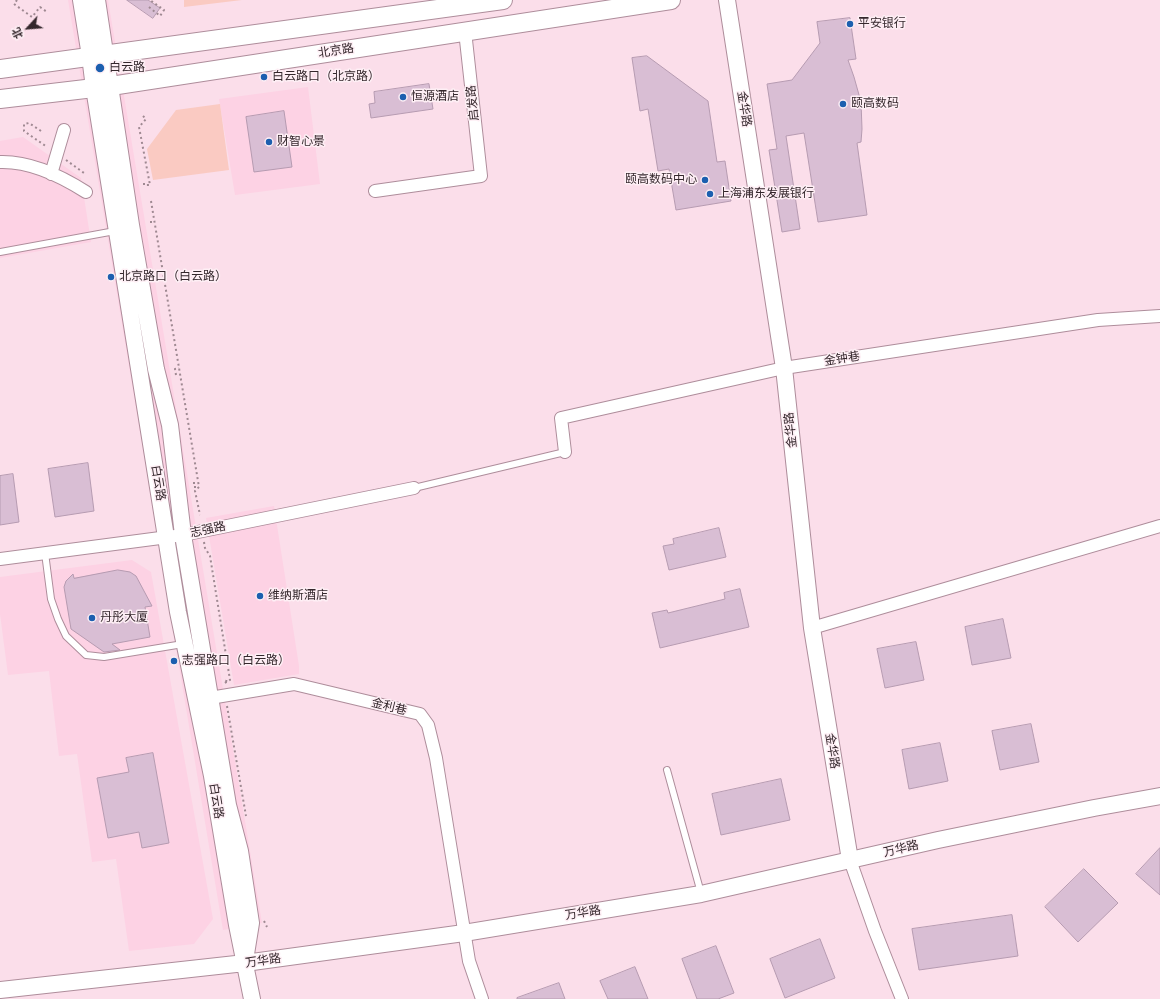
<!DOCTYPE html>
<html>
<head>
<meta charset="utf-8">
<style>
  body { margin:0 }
  #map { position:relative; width:1160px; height:999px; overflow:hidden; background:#fbdeea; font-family:"Open Sans","Noto Sans SC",sans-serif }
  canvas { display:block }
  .north { position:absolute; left:8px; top:8px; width:40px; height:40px; -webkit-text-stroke:3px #feeff5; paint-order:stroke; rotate:244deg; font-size:11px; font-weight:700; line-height:16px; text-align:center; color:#34272c }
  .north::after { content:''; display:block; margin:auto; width:14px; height:18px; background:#34272c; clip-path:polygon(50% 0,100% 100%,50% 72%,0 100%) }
</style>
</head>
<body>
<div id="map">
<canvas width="1160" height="999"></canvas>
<div class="north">北</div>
</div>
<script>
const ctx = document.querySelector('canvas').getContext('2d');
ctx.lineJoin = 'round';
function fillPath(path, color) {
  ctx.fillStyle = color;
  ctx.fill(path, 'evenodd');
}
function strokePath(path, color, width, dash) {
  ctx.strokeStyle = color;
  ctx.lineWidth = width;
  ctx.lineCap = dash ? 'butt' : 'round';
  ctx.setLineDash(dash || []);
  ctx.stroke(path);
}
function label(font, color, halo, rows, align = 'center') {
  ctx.font = font + ' "Open Sans","Noto Sans SC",sans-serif';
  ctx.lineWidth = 3;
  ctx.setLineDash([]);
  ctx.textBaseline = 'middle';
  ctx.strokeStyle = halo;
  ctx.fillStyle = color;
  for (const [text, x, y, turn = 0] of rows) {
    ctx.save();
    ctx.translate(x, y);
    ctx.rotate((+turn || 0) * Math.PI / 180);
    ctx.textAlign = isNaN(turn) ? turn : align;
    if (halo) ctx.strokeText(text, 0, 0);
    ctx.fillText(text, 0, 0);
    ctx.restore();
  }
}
const built = new Path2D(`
  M68,0H108L262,923L223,930Z
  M308,87L320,184L235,195L219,99Z
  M23,137L81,178L91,242L0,258V141Z
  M274,506L299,666V674L234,685L206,518Z
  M132,560L151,572L213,919L194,944L129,951L116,859L92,862L77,754L59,756L49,671L8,675L0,614V577Z`);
const green = new Path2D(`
  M184,0H242L184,7Z
  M220,104L229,170L153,180L147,149L176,110Z`);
const building = new Path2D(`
  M127,0H148L160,8L153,18Z
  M850,18L856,59L848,60L854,77L861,102L862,129L861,142L857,143L867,215L818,222L804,133L786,136L800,229L782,232L769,150L777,149L767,84L792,80L820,43L817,22Z
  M647,56L708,101L717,162L725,161L731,201L676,210L669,169L658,171L648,109L640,111L632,58Z
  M429,84L433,109L371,118L369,104L375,103L374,92Z
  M284,111L292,167L254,172L246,117Z
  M88,463L94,511L55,517L48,469Z
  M13,474L19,522L0,525V476Z
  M719,528L726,557L669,570L663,546L674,544L673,539Z
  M118,570L130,572L136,576L152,606L145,607L150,637L112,644L120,650L104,652L71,629L64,587L66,581L73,574L74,578Z
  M740,589L749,627L660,648L652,613L667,610L668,613L725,599L724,593Z
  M1003,619L1011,658L972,665L965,627Z
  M916,642L924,680L885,688L877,649Z
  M1031,724L1039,762L1000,770L992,731Z
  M940,743L948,781L909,789L902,750Z
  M153,753L169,843L142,848L139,832L108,838L97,778L129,772L126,758Z
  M781,779L790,820L721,835L712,794Z
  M1160,848V895L1136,874Z
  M1084,869L1118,903L1078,942L1045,907Z
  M1012,915L1018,956L919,970L912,929Z
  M820,939L835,978L785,998L770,959Z
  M716,946L734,993L718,999H697L682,959Z
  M635,967L648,999H608L600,981Z
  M559,983L565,999H517V998Z`);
const path = new Path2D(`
  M17,0L14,4L32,17L40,7L47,12
  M149,7L160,16L164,10L150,0
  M143,116L146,119L139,127L150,185H144V182
  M41,131L29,123L24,124V131L47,147
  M66,160L84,173
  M151,201L199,487L195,491L200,515
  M150,222H155
  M176,375L175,369L179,368
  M194,482V487H199
  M204,542L205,548L210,556L230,680L223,684
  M226,682L227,678
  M227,706L246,816
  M264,921L267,927`);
const lane = new Path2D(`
  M0,252L115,231
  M414,488L565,452
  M45,553L51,599L58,619L66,636L86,655L104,657L183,644
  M667,770L701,893`);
const street = new Path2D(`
  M0,162C31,161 61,176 86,192
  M51,174L64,130
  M375,191L481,176L465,31
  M565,452L561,418L784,368L1098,320L1160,316
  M0,559L183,535L414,488
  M812,628L1160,526
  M210,698L294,684L420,714L428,725L436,758L469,961L482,999
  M850,860L875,931L902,999`);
const secondary = new Path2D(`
  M81,0L90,56L94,88L178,612L212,776L237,925L252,999
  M97,0L131,225L156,369L170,425L183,535L228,805L240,851L251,923L246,954
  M727,0L784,368L812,628L850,860
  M0,990L245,963L464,933L701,894L938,840L1094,808L1160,796`);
const primary = new Path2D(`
  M0,69L503,0
  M0,99L111,86L671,0`);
const markers = [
  [850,24,4,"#1c5faf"],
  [100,68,5,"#1c5faf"],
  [264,77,4,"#1c5faf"],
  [403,97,4,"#1c5faf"],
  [843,104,4,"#1c5faf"],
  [269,142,4,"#1c5faf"],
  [705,180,4,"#1c5faf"],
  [710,194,4,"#1c5faf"],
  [111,277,4,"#1c5faf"],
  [260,596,4,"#1c5faf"],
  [92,618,4,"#1c5faf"],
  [174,661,4,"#1c5faf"]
];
const poiNames = [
  ["平安银行",858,24],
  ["白云路",109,68],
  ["白云路口（北京路）",272,77],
  ["恒源酒店",411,97],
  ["颐高数码",851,104],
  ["财智心景",277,142],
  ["颐高数码中心",697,180,"right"],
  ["上海浦东发展银行",718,194],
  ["北京路口（白云路）",119,277],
  ["维纳斯酒店",268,596],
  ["丹彤大厦",100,618],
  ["志强路口（白云路）",182,661]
];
const streetNames = [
  ["北京路",336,51,-9],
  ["启发路",473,103,-96],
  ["金华路",744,109,81],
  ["金钟巷",842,359,-9],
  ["金华路",791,430,-96],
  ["白云路",158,483,81],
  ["志强路",208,530,-12],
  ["金利巷",389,707,14],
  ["金华路",832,751,81],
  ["白云路",216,801,81],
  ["万华路",901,849,-13],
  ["万华路",583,913,-9],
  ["万华路",263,961,-8]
];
fillPath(built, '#fdd2e4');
fillPath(green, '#facac2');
fillPath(building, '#d9bed4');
strokePath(building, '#b69bb1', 1);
strokePath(lane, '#ae8d9b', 8);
strokePath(street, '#ae8d9b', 14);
strokePath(secondary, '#ae8d9b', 18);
strokePath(primary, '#ae8d9b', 20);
strokePath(path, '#9f8992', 2, [2, 3]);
strokePath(lane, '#fff', 6);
strokePath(street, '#fff', 12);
strokePath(secondary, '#fff', 16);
strokePath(primary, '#fff', 18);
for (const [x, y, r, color] of markers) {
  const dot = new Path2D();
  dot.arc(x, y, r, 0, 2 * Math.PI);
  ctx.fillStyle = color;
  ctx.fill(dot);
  strokePath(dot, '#feeff5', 1.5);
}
label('12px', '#34272c', '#feeff5', poiNames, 'left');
label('12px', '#34272c', '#feeff5', streetNames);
</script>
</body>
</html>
